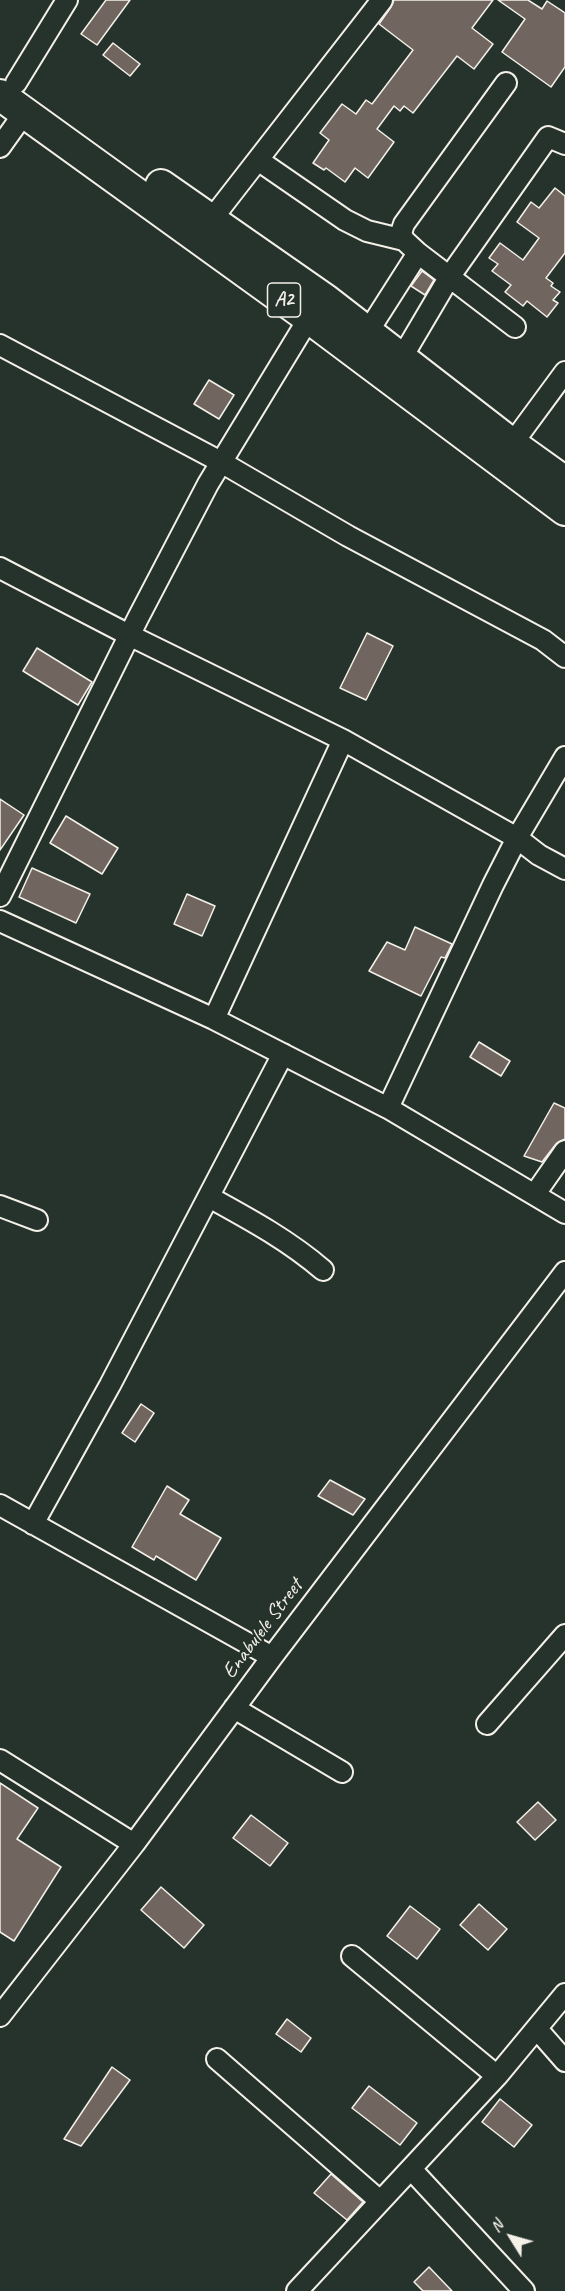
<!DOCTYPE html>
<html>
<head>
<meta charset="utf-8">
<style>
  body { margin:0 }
  #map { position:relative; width:565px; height:2291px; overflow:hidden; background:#26332d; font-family:Caveat,sans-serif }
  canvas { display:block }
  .north { position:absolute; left:481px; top:2207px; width:60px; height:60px; -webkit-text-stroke:4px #26332d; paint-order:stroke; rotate:307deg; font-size:16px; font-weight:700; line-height:24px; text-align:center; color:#f4f1e8 }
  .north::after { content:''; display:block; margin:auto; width:21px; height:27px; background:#f4f1e8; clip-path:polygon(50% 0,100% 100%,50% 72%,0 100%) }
</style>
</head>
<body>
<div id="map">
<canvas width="565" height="2291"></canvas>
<div class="north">N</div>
</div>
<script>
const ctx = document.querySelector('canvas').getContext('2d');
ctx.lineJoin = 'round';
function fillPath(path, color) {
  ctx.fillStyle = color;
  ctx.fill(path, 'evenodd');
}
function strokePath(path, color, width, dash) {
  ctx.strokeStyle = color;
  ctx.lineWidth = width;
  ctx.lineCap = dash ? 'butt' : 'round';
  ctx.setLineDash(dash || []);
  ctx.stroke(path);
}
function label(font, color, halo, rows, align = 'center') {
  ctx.font = font + ' Caveat,sans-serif';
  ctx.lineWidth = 5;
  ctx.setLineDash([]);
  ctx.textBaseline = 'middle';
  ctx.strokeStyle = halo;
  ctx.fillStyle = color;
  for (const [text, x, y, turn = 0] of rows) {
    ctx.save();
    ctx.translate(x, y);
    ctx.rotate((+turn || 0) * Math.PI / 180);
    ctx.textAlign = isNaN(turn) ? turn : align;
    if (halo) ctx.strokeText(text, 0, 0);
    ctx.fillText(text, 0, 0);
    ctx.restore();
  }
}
const building = new Path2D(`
  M106,0H130L97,45L81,34Z
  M394,0H493L472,28L493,44L474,69L457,56L413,113L404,106L400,111L394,106L377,129L394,142L368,178L355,168L345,182L326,168L324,170L313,163L329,140L320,133L342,104L356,114L366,100L372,104L413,50L379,24L391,7Z
  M498,0H528L542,9L547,1L565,13V67L551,87L502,52L525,19Z
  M113,43L140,64L130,76L103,55Z
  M555,188L565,196V253L546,278L553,283L551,286L560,292L553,300L558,303L547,317L527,301L523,306L505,292L511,285L492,271L498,264L489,258L500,243L523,260L539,238L517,222L531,202L539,208Z
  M422,271L434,280L425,295L411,286Z
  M209,380L234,395L219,419L194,404Z
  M367,633L393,646L366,700L340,688Z
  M37,648L92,682L78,705L23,671Z
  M0,799L24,815L0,850Z
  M66,816L118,848L102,874L50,843Z
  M32,868L90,894L76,923L19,897Z
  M187,894L215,906L202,936L174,924Z
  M415,927L452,944L445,958L441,957L421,996L369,971L387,942L405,950Z
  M479,1042L510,1061L501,1076L470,1057Z
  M554,1103L565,1108V1139L556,1144L542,1162L524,1156Z
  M141,1404L154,1413L135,1442L122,1433Z
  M330,1480L365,1499L353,1515L318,1496Z
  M167,1486L189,1500L180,1514L221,1538L196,1580L156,1556L154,1560L132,1547Z
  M0,1783L38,1808L17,1839L61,1867L14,1941L0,1932Z
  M538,1802L556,1820L535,1840L517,1822Z
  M251,1815L288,1843L270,1866L233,1838Z
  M161,1887L204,1925L184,1948L141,1910Z
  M479,1904L507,1929L488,1950L460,1925Z
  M410,1906L440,1929L417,1959L387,1936Z
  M287,2019L311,2038L301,2052L276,2034Z
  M112,2067L130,2080L81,2146L64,2139Z
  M369,2086L417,2123L400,2145L352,2108Z
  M500,2099L532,2125L514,2147L482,2122Z
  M331,2174L363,2202L347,2220L314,2193Z
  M429,2267L452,2291H423L414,2282Z`);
const minor = new Path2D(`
  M16,83L67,0
  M506,83L404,224L401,233L404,240L418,253L515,327
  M0,147L25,112
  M258,160L345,220L367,231L404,240
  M211,220L382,0
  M367,333L418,253
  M0,345L221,462L348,536L543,640L565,657
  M401,359L450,276L548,137L565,144
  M512,444L565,372
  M0,568L129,635L343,740
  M0,896L138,618L208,484L309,318
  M0,921L214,1019L388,1108L565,1213
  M214,1019L343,740L517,838L539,855L565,869
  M388,1108L493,885L517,838L565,757
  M535,1194L565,1151
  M209,1197C249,1219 288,1240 323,1270
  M0,1206L37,1220
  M0,1505L272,1657
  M33,1524L110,1385L283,1054
  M234,1708L342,1772
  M487,1724L565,1635
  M0,1760L134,1844
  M352,1956L497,2076
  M0,2016L134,1844L272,1657L565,1272
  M537,2029L565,2061
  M217,2059L380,2201
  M411,2169L524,2291
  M297,2291L497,2076L565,1994`);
const highway = new Path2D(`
  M0,95L309,318L565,510
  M161,185L326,300L512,444L565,482`);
const shields = [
  [284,300,33]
];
const shieldNames = [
  ["A2",284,300]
];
const streetNames = [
  ["Enabulele Street",263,1629,-53]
];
fillPath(building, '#71655f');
strokePath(building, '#f4f1e8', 1.5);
strokePath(minor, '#f4f1e8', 24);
strokePath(highway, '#f4f1e8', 34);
strokePath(minor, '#26332d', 20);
strokePath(highway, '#26332d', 30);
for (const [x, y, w] of shields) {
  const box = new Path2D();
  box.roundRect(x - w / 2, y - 17, w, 34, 4.5);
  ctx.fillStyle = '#26332d';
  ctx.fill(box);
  strokePath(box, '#f4f1e8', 1.5);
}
label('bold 20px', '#f4f1e8', null, shieldNames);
label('21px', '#f4f1e8', '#26332d', streetNames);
</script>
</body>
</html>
